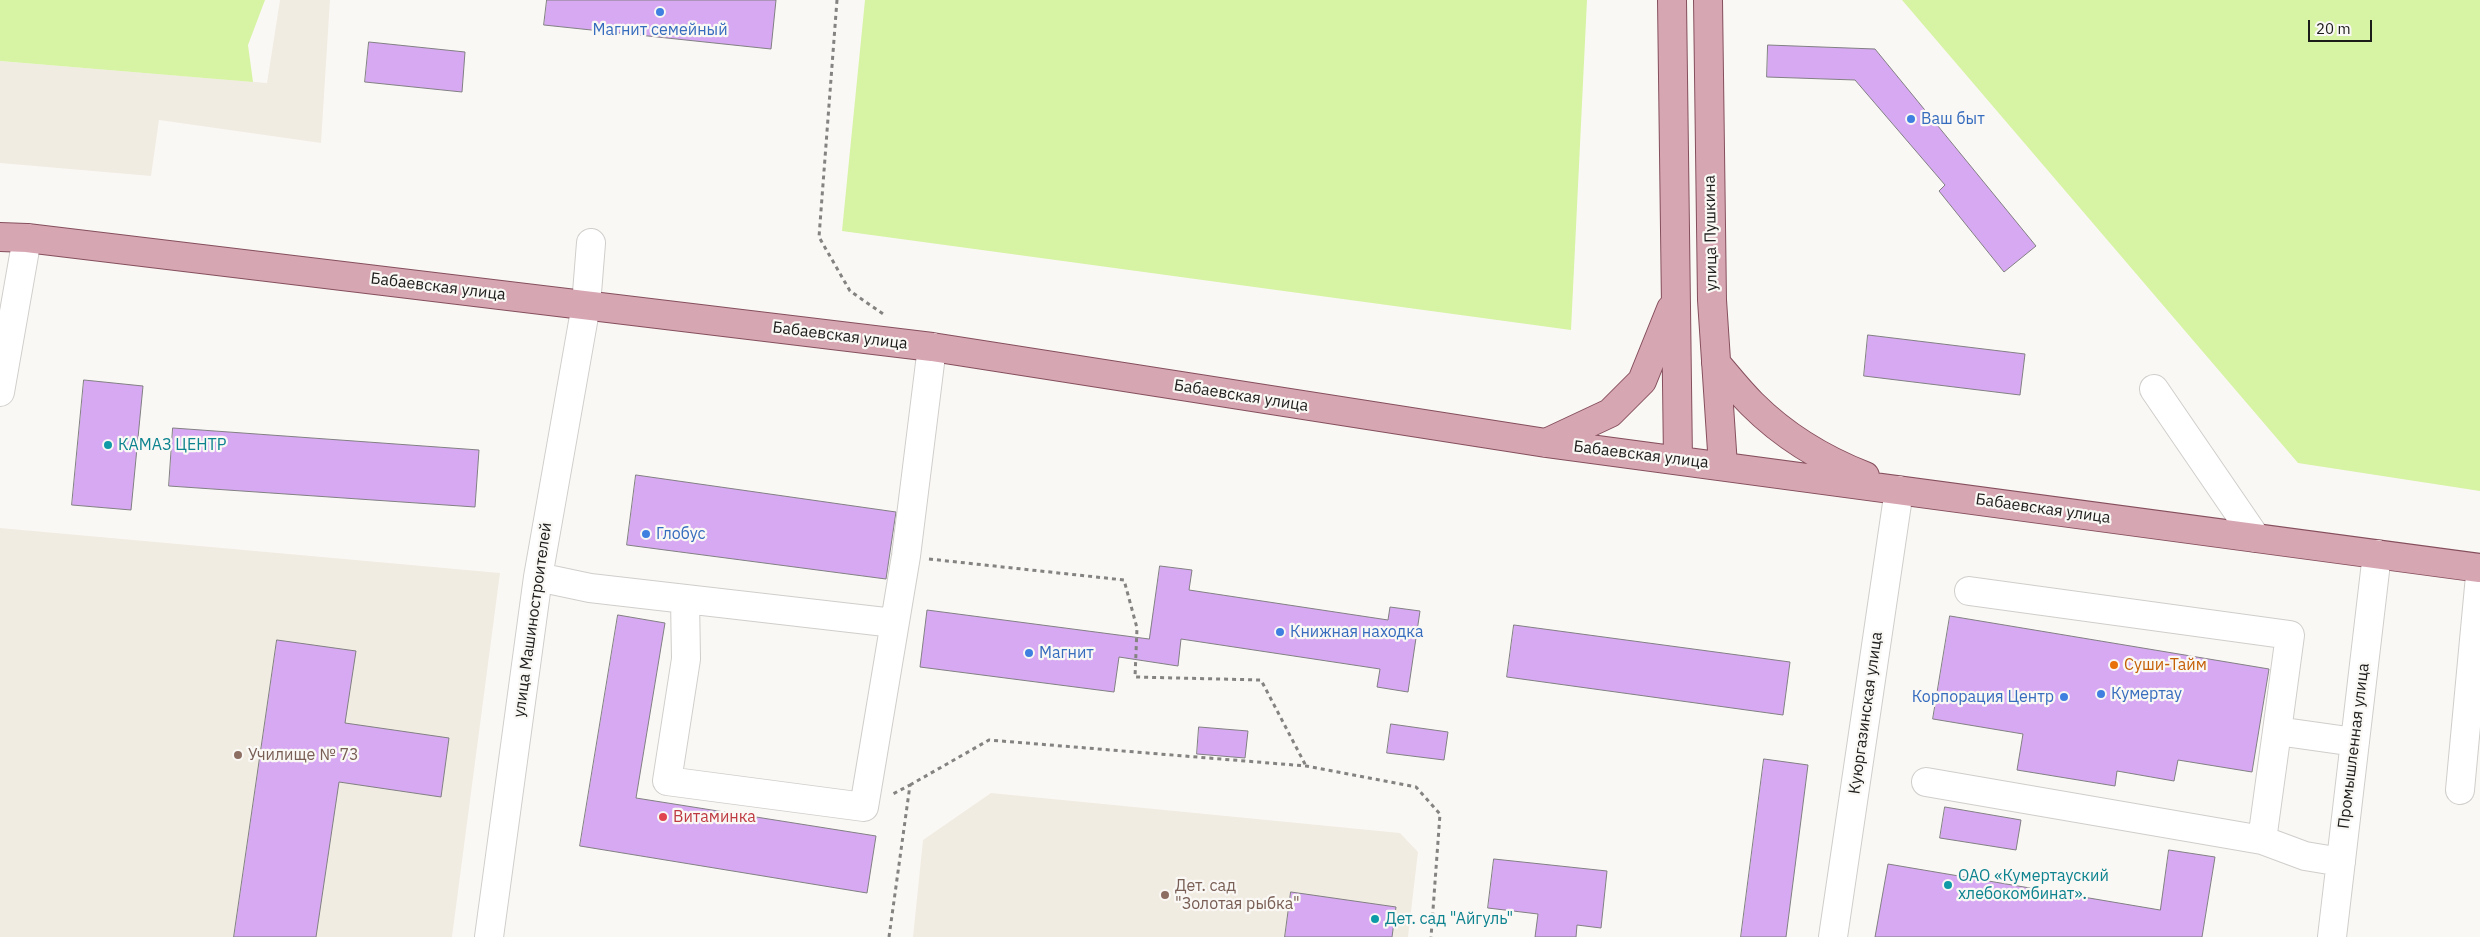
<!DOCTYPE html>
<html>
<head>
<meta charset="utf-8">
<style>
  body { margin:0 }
  #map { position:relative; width:2480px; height:937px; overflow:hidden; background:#faf8f5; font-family:"IBM Plex Sans",sans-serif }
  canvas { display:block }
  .scale { position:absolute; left:2308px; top:20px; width:64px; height:22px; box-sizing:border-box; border:2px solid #1c1c1b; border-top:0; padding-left:6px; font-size:15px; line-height:18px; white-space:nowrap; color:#1c1c1b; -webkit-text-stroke:4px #faf8f5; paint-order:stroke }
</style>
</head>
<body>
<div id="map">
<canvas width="2480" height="937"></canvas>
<div class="scale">20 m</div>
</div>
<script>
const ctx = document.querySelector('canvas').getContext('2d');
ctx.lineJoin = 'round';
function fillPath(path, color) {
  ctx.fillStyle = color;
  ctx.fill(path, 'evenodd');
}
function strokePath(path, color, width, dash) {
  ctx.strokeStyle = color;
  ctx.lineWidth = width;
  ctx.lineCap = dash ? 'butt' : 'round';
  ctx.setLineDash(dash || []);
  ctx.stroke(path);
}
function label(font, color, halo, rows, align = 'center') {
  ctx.font = font + ' "IBM Plex Sans",sans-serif';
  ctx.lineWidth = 4.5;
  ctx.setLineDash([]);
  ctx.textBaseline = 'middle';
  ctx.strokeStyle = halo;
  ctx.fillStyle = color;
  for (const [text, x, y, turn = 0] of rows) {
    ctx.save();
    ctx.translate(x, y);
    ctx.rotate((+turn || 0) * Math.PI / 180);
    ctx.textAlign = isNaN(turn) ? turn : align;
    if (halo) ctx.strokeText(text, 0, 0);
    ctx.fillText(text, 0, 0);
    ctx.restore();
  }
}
const built = new Path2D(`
  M280,0H330L321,143L159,120L151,176L0,163V61L267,83Z
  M0,528L500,573L452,937H0Z
  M991,793L1400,833L1418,852L1408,937H913L923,840Z`);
const green = new Path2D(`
  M0,0H265L248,45L253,82L0,61Z
  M865,0H1587L1571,330L842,231Z
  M1902,0H2480V491L2298,463Z`);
const building = new Path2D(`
  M547,0H776L771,49L544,25Z
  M369,42L465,52L462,92L365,82Z
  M1768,45L1875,49L2036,246L2004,272L1939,191L1945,185L1855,80L1767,77Z
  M1868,335L2025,354L2020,395L1864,376Z
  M84,380L143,386L131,510L72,505Z
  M173,428L479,450L475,507L169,486Z
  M636,475L896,512L886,579L627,545Z
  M1160,566L1192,570L1189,590L1388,620L1390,607L1420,611L1408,692L1377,687L1380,669L1181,639L1178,666L1119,657L1114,692L920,667L927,610L1149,639Z
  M618,615L665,623L636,798L876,836L867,893L580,846Z
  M1950,616L2269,669L2252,772L2178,760L2174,781L2117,771L2115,786L2017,770L2023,734L1933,719Z
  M1514,625L1790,662L1783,715L1507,677Z
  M277,640L356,651L345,723L449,738L441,797L339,782L316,937H234Z
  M1391,724L1448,732L1444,760L1387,753Z
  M1199,727L1248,731L1245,758L1197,754Z
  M1764,759L1808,765L1786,937H1741Z
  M1945,807L2021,820L2016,850L1940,838Z
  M2169,850L2215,857L2202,937H1875L1888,864L2160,910Z
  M1494,859L1607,871L1601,928L1577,925L1576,937H1535L1538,914L1488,908Z
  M1291,892L1396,907L1392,937H1285Z`);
const path = new Path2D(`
  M837,0L819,237L850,291L886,316
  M929,559L1124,580L1137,628L1135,677L1261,680L1306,766
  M910,785L989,740L1306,766L1416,787L1440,814L1431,937
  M889,937L910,785L891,795`);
const minor = new Path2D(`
  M2154,389L2256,538
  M0,392L27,238
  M538,577L590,588L894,623
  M1969,591L2290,635L2277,731L2355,742
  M685,599L686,659L667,781L864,807L906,556L932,347
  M1926,782L2262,840L2277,731
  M2460,790L2480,576
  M2262,840L2305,856L2341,862
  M489,937L538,577L586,305L591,243
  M1833,937L1899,490
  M2332,937L2377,554`);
const major = new Path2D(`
  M1672,0L1678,460
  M1708,0L1712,300L1723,466
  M0,237L27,238L932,347L1546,443L2480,568
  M1716,363C1728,377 1739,391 1752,404C1783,435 1824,460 1865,476
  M1546,443L1610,413L1642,381L1671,309`);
const markers = [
  [660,12,5,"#3f7fe0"],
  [1911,119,5,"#3f7fe0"],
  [108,445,5,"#0f9aa8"],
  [646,534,5,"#3f7fe0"],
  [1280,632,5,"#3f7fe0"],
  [1029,653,5,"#3f7fe0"],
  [2114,665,5,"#e8710a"],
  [2101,694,5,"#3f7fe0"],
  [2064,697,5,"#3f7fe0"],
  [238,755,5,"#8d6e63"],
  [663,817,5,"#e0444e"],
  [1948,885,5,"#0f9aa8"],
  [1165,895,5,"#8d6e63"],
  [1375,919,5,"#0f9aa8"]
];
const shopNames = [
  ["Магнит семейный",660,30,"center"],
  ["Ваш быт",1921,119],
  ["Глобус",656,534],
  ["Книжная находка",1290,632],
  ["Магнит",1039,653],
  ["Кумертау",2111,694],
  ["Корпорация Центр",2054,697,"right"]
];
const streetNames = [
  ["улица Пушкина",1711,233,-91],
  ["Бабаевская улица",438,287,7],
  ["Бабаевская улица",840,336,7],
  ["Бабаевская улица",1241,396,9],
  ["Бабаевская улица",1641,455,7],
  ["Бабаевская улица",2043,509,8],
  ["улица Машиностроителей",533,620,-82],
  ["Куюргазинская улица",1866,713,-82],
  ["Промышленная улица",2354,746,-83]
];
const cultureNames = [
  ["КАМАЗ ЦЕНТР",118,445],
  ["ОАО «Кумертауский",1958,876],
  ["хлебокомбинат».",1958,894],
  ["Дет. сад \"Айгуль\"",1385,919]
];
const foodNames = [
  ["Суши-Тайм",2124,665]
];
const educationNames = [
  ["Училище № 73",248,755],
  ["Дет. сад",1175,886],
  ["\"Золотая рыбка\"",1175,904]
];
const healthNames = [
  ["Витаминка",673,817]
];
fillPath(built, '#f1ece2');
fillPath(green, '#d7f3a4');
fillPath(building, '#d6a9f2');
strokePath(building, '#828083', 1);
strokePath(minor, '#d0cecb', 30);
strokePath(major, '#854f5d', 30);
strokePath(path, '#848381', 3, [4, 4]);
strokePath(minor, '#fff', 28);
strokePath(major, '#d7a6b3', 28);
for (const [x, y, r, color] of markers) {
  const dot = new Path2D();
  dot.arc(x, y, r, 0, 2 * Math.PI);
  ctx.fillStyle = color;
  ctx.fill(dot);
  strokePath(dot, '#faf8f5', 2);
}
label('16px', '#366cbe', '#faf8f5', shopNames, 'left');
label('16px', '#1c1c1b', '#faf8f5', streetNames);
label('16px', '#0d838f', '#faf8f5', cultureNames, 'left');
label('16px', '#c56008', '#faf8f5', foodNames, 'left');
label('16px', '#785e54', '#faf8f5', educationNames, 'left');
label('16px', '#be3a42', '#faf8f5', healthNames, 'left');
</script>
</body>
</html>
